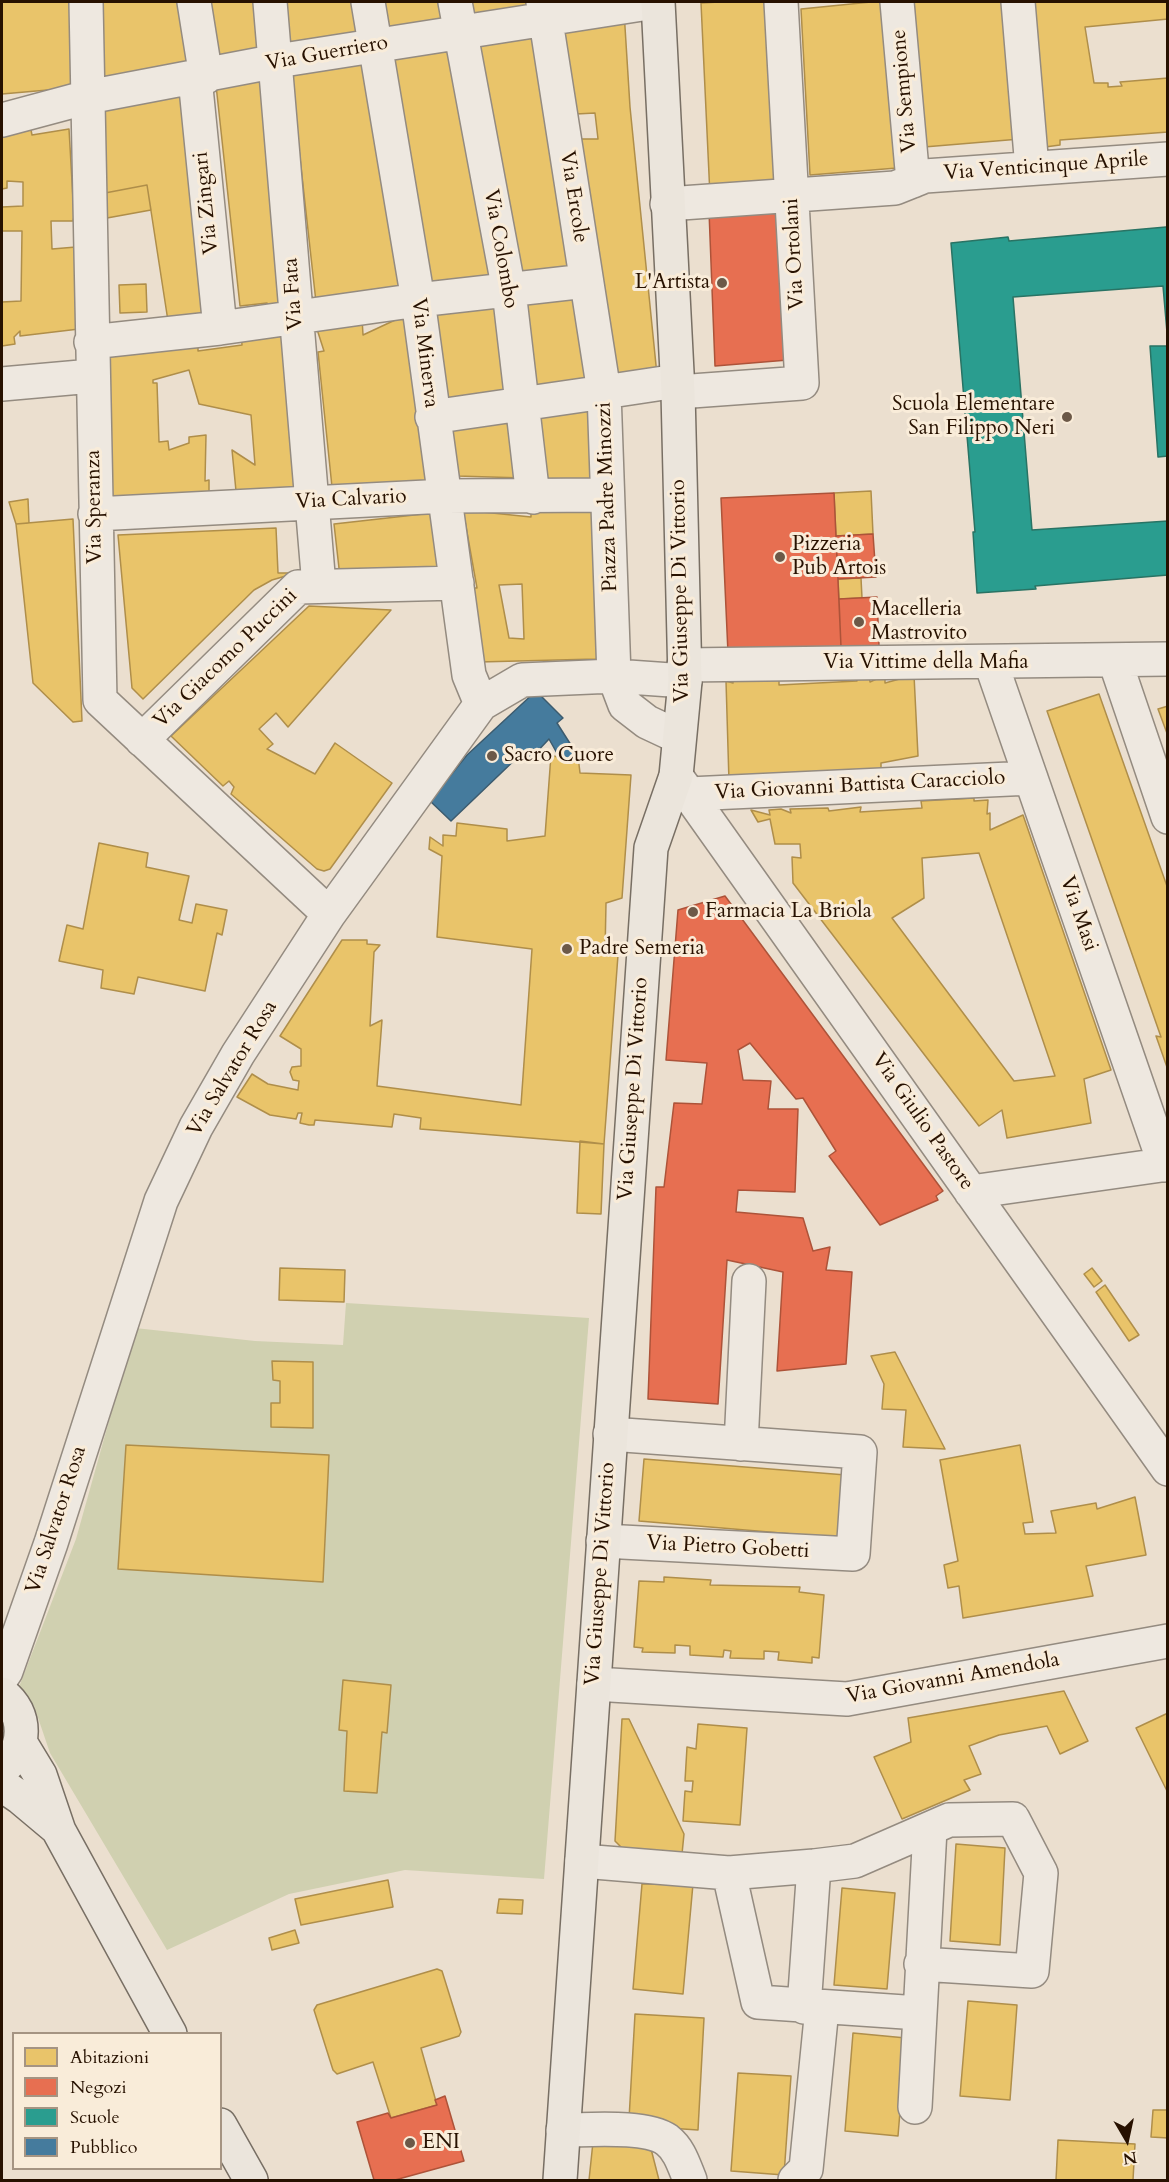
<!DOCTYPE html>
<html>
<head>
<meta charset="utf-8">
<style>
  body { margin:0 }
  #map { position:relative; width:1169px; height:2182px; overflow:hidden; background:#ebdfcf; font-family:Cardo,serif }
  canvas { display:block }
  .frame { position:absolute; inset:0; border:3px solid #271100; pointer-events:none }
  .legend { position:absolute; left:12px; top:2032px; width:210px; height:138px; box-sizing:border-box; background:#f9ecd9; border:2px solid #a59482; margin:0; padding:8px 10px; list-style:none; font-size:18px; color:#271100 }
  .legend li { display:flex; align-items:center; gap:12px; height:30px }
  .legend b { width:30px; border:2px solid #a59482 }
  .north { position:absolute; left:1097px; top:2110px; width:60px; height:60px; -webkit-text-stroke:4px #f9ecd9; paint-order:stroke; rotate:171deg; font-size:16px; font-weight:700; line-height:24px; text-align:center; color:#271100 }
  .north::after { content:''; display:block; margin:auto; width:21px; height:27px; background:#271100; clip-path:polygon(50% 0,100% 100%,50% 72%,0 100%) }
</style>
</head>
<body>
<div id="map">
<canvas width="1169" height="2182"></canvas>
<div class="frame"></div>
<ul class="legend">
<li><b style="height:16px;background:#e9c46a"></b>Abitazioni</li>
<li><b style="height:16px;background:#e76f51"></b>Negozi</li>
<li><b style="height:16px;background:#2a9d8f"></b>Scuole</li>
<li><b style="height:16px;background:#457b9d"></b>Pubblico</li>
</ul>
<div class="north">N</div>
</div>
<script>
const ctx = document.querySelector('canvas').getContext('2d');
ctx.lineJoin = 'round';
function fillPath(path, color) {
  ctx.fillStyle = color;
  ctx.fill(path, 'evenodd');
}
function strokePath(path, color, width, dash) {
  ctx.strokeStyle = color;
  ctx.lineWidth = width;
  ctx.lineCap = dash ? 'butt' : 'round';
  ctx.setLineDash(dash || []);
  ctx.stroke(path);
}
function label(font, color, halo, rows, align = 'center') {
  ctx.font = font + ' Cardo,serif';
  ctx.lineWidth = 6;
  ctx.setLineDash([]);
  ctx.textBaseline = 'middle';
  ctx.strokeStyle = halo;
  ctx.fillStyle = color;
  for (const [text, x, y, turn = 0] of rows) {
    ctx.save();
    ctx.translate(x, y);
    ctx.rotate((+turn || 0) * Math.PI / 180);
    ctx.textAlign = isNaN(turn) ? turn : align;
    if (halo) ctx.strokeText(text, 0, 0);
    ctx.fillText(text, 0, 0);
    ctx.restore();
  }
}
const green = new Path2D(`
  M346,1303L589,1318L544,1879L405,1870L289,1894L167,1950L50,1753L34,1706L19,1687L76,1539L135,1328L255,1341L343,1345Z`);
const homes = new Path2D(`
  M2,2H79L82,87L2,94Z
  M95,2H187L198,70L99,87Z
  M203,2H266L264,51L214,67Z
  M282,2H360L366,37L282,51Z
  M376,2H448L452,24L381,33Z
  M466,2H535L537,13L469,22Z
  M719,2H773L781,190L710,196L701,3Z
  M871,2H885L897,168L810,175L801,9Z
  M914,2H1009L1020,139L924,147Z
  M1034,2H1168V19L1085,27L1094,83H1108V87L1122,86L1120,82L1168,78V132L1060,140V145L1045,147Z
  M624,11L630,107L657,375L613,383L574,139H598L595,113L576,114L554,24Z
  M540,29L579,272L517,280L472,38Z
  M456,40L499,280L427,290L383,50Z
  M370,53L405,291L316,302L290,68Z
  M262,79L285,305L268,308L267,303L240,306L216,85Z
  M186,90L211,315L168,321L147,185L105,193L99,104Z
  M69,129L74,217L73,221H51L52,249L76,247L79,329L20,336V331L14,337L15,344L2,346V302L21,301L22,231H2V207L23,206V182L7,181V188L2,189V134L31,130L32,135Z
  M147,185L151,210L107,218L105,193Z
  M146,284L147,312L120,313L119,285Z
  M581,291L595,383L531,393L519,302Z
  M503,305L514,396L447,408L436,311Z
  M408,314L434,483L332,487L318,352L324,351L315,323L362,318L363,335Z
  M287,325L305,488L236,491L232,450L255,465L251,415L199,404L189,370L153,380V383H157L159,442L168,441L169,450L189,443V437L206,435L205,481L209,480V493L111,504L105,346L198,337V351L242,345L241,332Z
  M593,400L597,484L540,489L532,408Z
  M515,413L524,478L457,476L451,426Z
  M871,491L873,534L836,536L834,493Z
  M28,499L29,523L16,524L9,502Z
  M531,505L596,506L600,657L596,659L479,662L469,588H477L463,510L531,517ZM522,584L524,639L509,638L499,585Z
  M432,513L439,569L340,577L334,524Z
  M73,519L82,721L73,722L33,683L16,524Z
  M276,528L278,573H296L272,580L254,590L143,699L132,688L118,535Z
  M861,578L862,598L839,599L838,579Z
  M309,606L391,610L288,727L276,713L259,729L273,744L267,749L315,774L335,743L392,783L330,869L324,871L317,869L231,794L234,787L229,781L223,786L171,736Z
  M885,675V683L914,675L918,756L881,763V779L729,782L726,681L733,683V680L779,679V685L857,681L856,677L869,676L870,682Z
  M1099,694L1168,889V1070L1156,1036L1161,1037L1047,711Z
  M1168,706V736L1158,709Z
  M551,755L566,760L578,756L580,773L631,775L622,898L606,903L605,954L618,955L604,1144L420,1129L421,1118L394,1114L392,1127L315,1120L314,1125H309L300,1123L302,1113H298L296,1119L270,1115L237,1097L252,1074L268,1084L298,1090L299,1081L293,1080L290,1072L292,1067L301,1066V1049L280,1036L342,940H367V944L380,945L374,952L370,1026L382,1020L377,1086L521,1105L532,949L437,937L442,856L429,849L430,837L443,846V835L456,836L457,823L507,829V841L545,836Z
  M974,798V801L988,800L987,814L990,813V830L1023,815L1111,1070L1084,1079L1091,1123L1007,1138L1002,1110L979,1126L793,883L792,857L801,858L800,844H775L770,819L758,822L751,810L770,815L769,810L781,809L791,813L790,809L828,808L829,811L861,807L860,812L922,808L921,801ZM979,853L1055,1076L1014,1081L892,918L924,898L922,858Z
  M99,843L148,853L146,867L189,876L179,920L192,923L196,904L227,910L222,935L217,933L205,991L138,977L134,994L101,988L103,970L59,961L67,925L83,929Z
  M580,1141L604,1144L601,1214L577,1213Z
  M280,1268L345,1270L344,1302L279,1300Z
  M1092,1268L1102,1281L1094,1287L1084,1274Z
  M1105,1285L1139,1335L1129,1341L1096,1292Z
  M895,1352L945,1449L903,1447L906,1410L882,1409L884,1384L871,1356Z
  M272,1361L313,1362V1428L271,1427V1403H280V1381L273,1380Z
  M126,1445L329,1455L323,1582L118,1569Z
  M1020,1445L1033,1522L1023,1523L1025,1534L1056,1533L1051,1511L1096,1503L1097,1509L1135,1497L1146,1555L1086,1566L1093,1596L963,1618L959,1586L948,1588L944,1565L958,1561L940,1460Z
  M644,1459L846,1475L840,1538L639,1521Z
  M664,1577L711,1580L710,1585L800,1587L799,1592L824,1595L819,1658L812,1657V1663L778,1660L779,1652L764,1651V1659L730,1658L731,1651L724,1650L723,1657L690,1655V1646L675,1645V1653L642,1652L643,1648L634,1647L639,1581L664,1582Z
  M343,1680L391,1685L387,1733L382,1732L377,1793L344,1791L347,1731L339,1730Z
  M1064,1691L1088,1741L1060,1754L1047,1726L999,1735L969,1746L981,1774L964,1780L970,1790L902,1819L874,1757L911,1742L908,1718Z
  M1168,1713V1793L1136,1728Z
  M622,1719H629L684,1834L682,1854L624,1850L615,1841Z
  M698,1724L747,1728L740,1825L683,1821L685,1791L692,1792L693,1781H685L687,1747L696,1749Z
  M956,1844L1005,1848L1000,1945L950,1941Z
  M388,1880L393,1907L301,1925L295,1899Z
  M642,1884H693L683,1994L633,1989Z
  M842,1888L895,1893L887,1989L834,1985Z
  M499,1899L523,1900L522,1914L497,1913Z
  M295,1930L299,1943L272,1950L269,1938Z
  M437,1969L442,1971L461,2032L459,2036L421,2048L437,2105L391,2118L373,2062L337,2074L333,2070L314,2010L317,2005Z
  M968,2001L1017,2005L1010,2100L960,2096Z
  M635,2014L704,2018L698,2130L654,2127L629,2119Z
  M853,2033L906,2038L898,2136L845,2131Z
  M738,2073L791,2076L784,2175L731,2171Z
  M1153,2110H1168V2138L1151,2137Z
  M1058,2140L1135,2144L1133,2180H1056Z
  M593,2142L650,2145L659,2180H589Z`);
const shops = new Path2D(`
  M780,207L788,360L715,366L709,211Z
  M834,493L841,647L728,653L721,498Z
  M873,534L876,577L838,579L836,536Z
  M877,597L879,646L841,647L839,599Z
  M725,896L943,1191L936,1196L938,1200L880,1225L829,1156L836,1151L803,1098L796,1099L750,1043L738,1050L743,1080L771,1081L768,1109H798L795,1192L738,1190L736,1212L803,1218L813,1251L830,1247L826,1270L852,1272L846,1364L777,1371L783,1272L727,1260L718,1404L648,1399L656,1187H664L674,1103L702,1104L707,1063L666,1060L678,910Z
  M445,2096L464,2161L395,2180H374L357,2122L388,2113L391,2118L437,2105L435,2100Z`);
const schools = new Path2D(`
  M1166,227H1168V344L1163,286L1013,297L1032,530L1168,521V575L1035,586L1036,589L977,593L973,532H975L951,243L1008,237L1009,241Z
  M1150,346H1168V456L1158,457Z`);
const public = new Path2D(`
  M536,691L563,718L557,723L578,756L566,760L558,755L549,739L532,757L522,753L451,821L430,801L467,755Z`);
const minor = new Path2D(`
  M86,2L100,700L329,914
  M194,2L206,77
  M270,2L319,586
  M368,2L418,300L469,675L481,704
  M455,2L509,291L533,497
  M897,2L913,181
  M1018,2L1032,168
  M195,78L220,328
  M2,120L88,97L277,61L655,2
  M667,204L895,188L925,176L1168,159
  M91,342L220,328L418,300L586,281
  M677,381L604,392L614,676L625,705L647,722L679,737
  M2,384L92,376
  M678,392L802,383L781,2
  M432,417L604,392L543,2
  M95,514L446,496L607,495
  M1115,661L1168,817
  M991,663L1165,1165
  M684,665L1168,659
  M142,740L298,587L457,583
  M676,776L1168,1469
  M689,794L1031,778
  M971,1192L1168,1164
  M741,1444L749,1281
  M603,1541L853,1554L860,1452L610,1434
  M2,1677L6,1671L51,1543L161,1201L196,1127L238,1054L329,914L481,704L522,680L614,676L685,681
  M594,1684L847,1699L1168,1641
  M582,1861L729,1873L814,1866L855,1861L949,1820L1013,1819L1041,1873L1032,1971L921,1964
  M729,1873L758,2002L919,2013
  M804,2007L814,1866
  M915,2107L930,1829
  M563,2130C589,2130 646,2125 667,2140C680,2150 684,2166 690,2180
  M795,2180L806,2169L822,2008`);
const major = new Path2D(`
  M2,1694C28,1713 27,1750 2,1769
  M20,1742L40,1775L59,1831L170,2034
  M2,1785L21,1798L58,1829
  M220,2125L251,2180
  M560,2180L651,848L676,776L685,681L678,392L658,2`);
const markers = [
  [722,283,6,"#6c5948"],
  [1067,417,6,"#6c5948"],
  [780,557,6,"#6c5948"],
  [859,622,6,"#6c5948"],
  [492,756,6,"#6c5948"],
  [693,912,6,"#6c5948"],
  [567,949,6,"#6c5948"],
  [410,2143,6,"#6c5948"]
];
const streetNames = [
  ["Via Guerriero",327,54,-10],
  ["Via Sempione",905,91,-95],
  ["Via Venticinque Aprile",1046,167,-4],
  ["Via Ercole",573,197,81],
  ["Via Zingari",207,203,-96],
  ["Via Colombo",500,249,80],
  ["Via Ortolani",795,254,-93],
  ["Via Fata",294,294,-94],
  ["Via Minerva",424,353,83],
  ["Piazza Padre Minozzi",608,497,-92],
  ["Via Calvario",351,500,-3],
  ["Via Speranza",95,507,-91],
  ["Via Giuseppe Di Vittorio",681,591,-91],
  ["Via Giacomo Puccini",226,659,-44],
  ["Via Vittime della Mafia",926,663],
  ["Via Giovanni Battista Caracciolo",860,786,-3],
  ["Via Masi",1078,914,71],
  ["Via Salvator Rosa",233,1069,-59],
  ["Via Giuseppe Di Vittorio",634,1089,-86],
  ["Via Giulio Pastore",922,1122,55],
  ["Via Salvator Rosa",57,1520,-72],
  ["Via Pietro Gobetti",728,1548,3],
  ["Via Giuseppe Di Vittorio",601,1574,-86],
  ["Via Giovanni Amendola",953,1679,-10]
];
const poiNames = [
  ["L'Artista",710,283,"right"],
  ["Scuola Elementare",1055,405,"right"],
  ["San Filippo Neri",1055,429,"right"],
  ["Pizzeria",792,545],
  ["Pub Artois",792,569],
  ["Macelleria",871,610],
  ["Mastrovito",871,634],
  ["Sacro Cuore",504,756],
  ["Farmacia La Briola",705,912],
  ["Padre Semeria",579,949],
  ["ENI",422,2143]
];
fillPath(green, '#d0d0b0');
fillPath(homes, '#e9c46a');
strokePath(homes, '#af8e4a', 1.5);
fillPath(shops, '#e76f51');
strokePath(shops, '#ad5339', 1.5);
fillPath(schools, '#2a9d8f');
strokePath(schools, '#297364', 1.5);
fillPath(public, '#457b9d');
strokePath(public, '#3c5b6e', 1.5);
strokePath(minor, '#948b80', 36);
strokePath(major, '#786f64', 36);
strokePath(minor, '#eee8e0', 33);
strokePath(major, '#ebe5dc', 33);
for (const [x, y, r, color] of markers) {
  const dot = new Path2D();
  dot.arc(x, y, r, 0, 2 * Math.PI);
  ctx.fillStyle = color;
  ctx.fill(dot);
  strokePath(dot, '#f9ecd9', 2);
}
label('21px', '#271100', '#f9ecd9', streetNames);
label('21px', '#271100', '#f9ecd9', poiNames, 'left');
</script>
</body>
</html>
